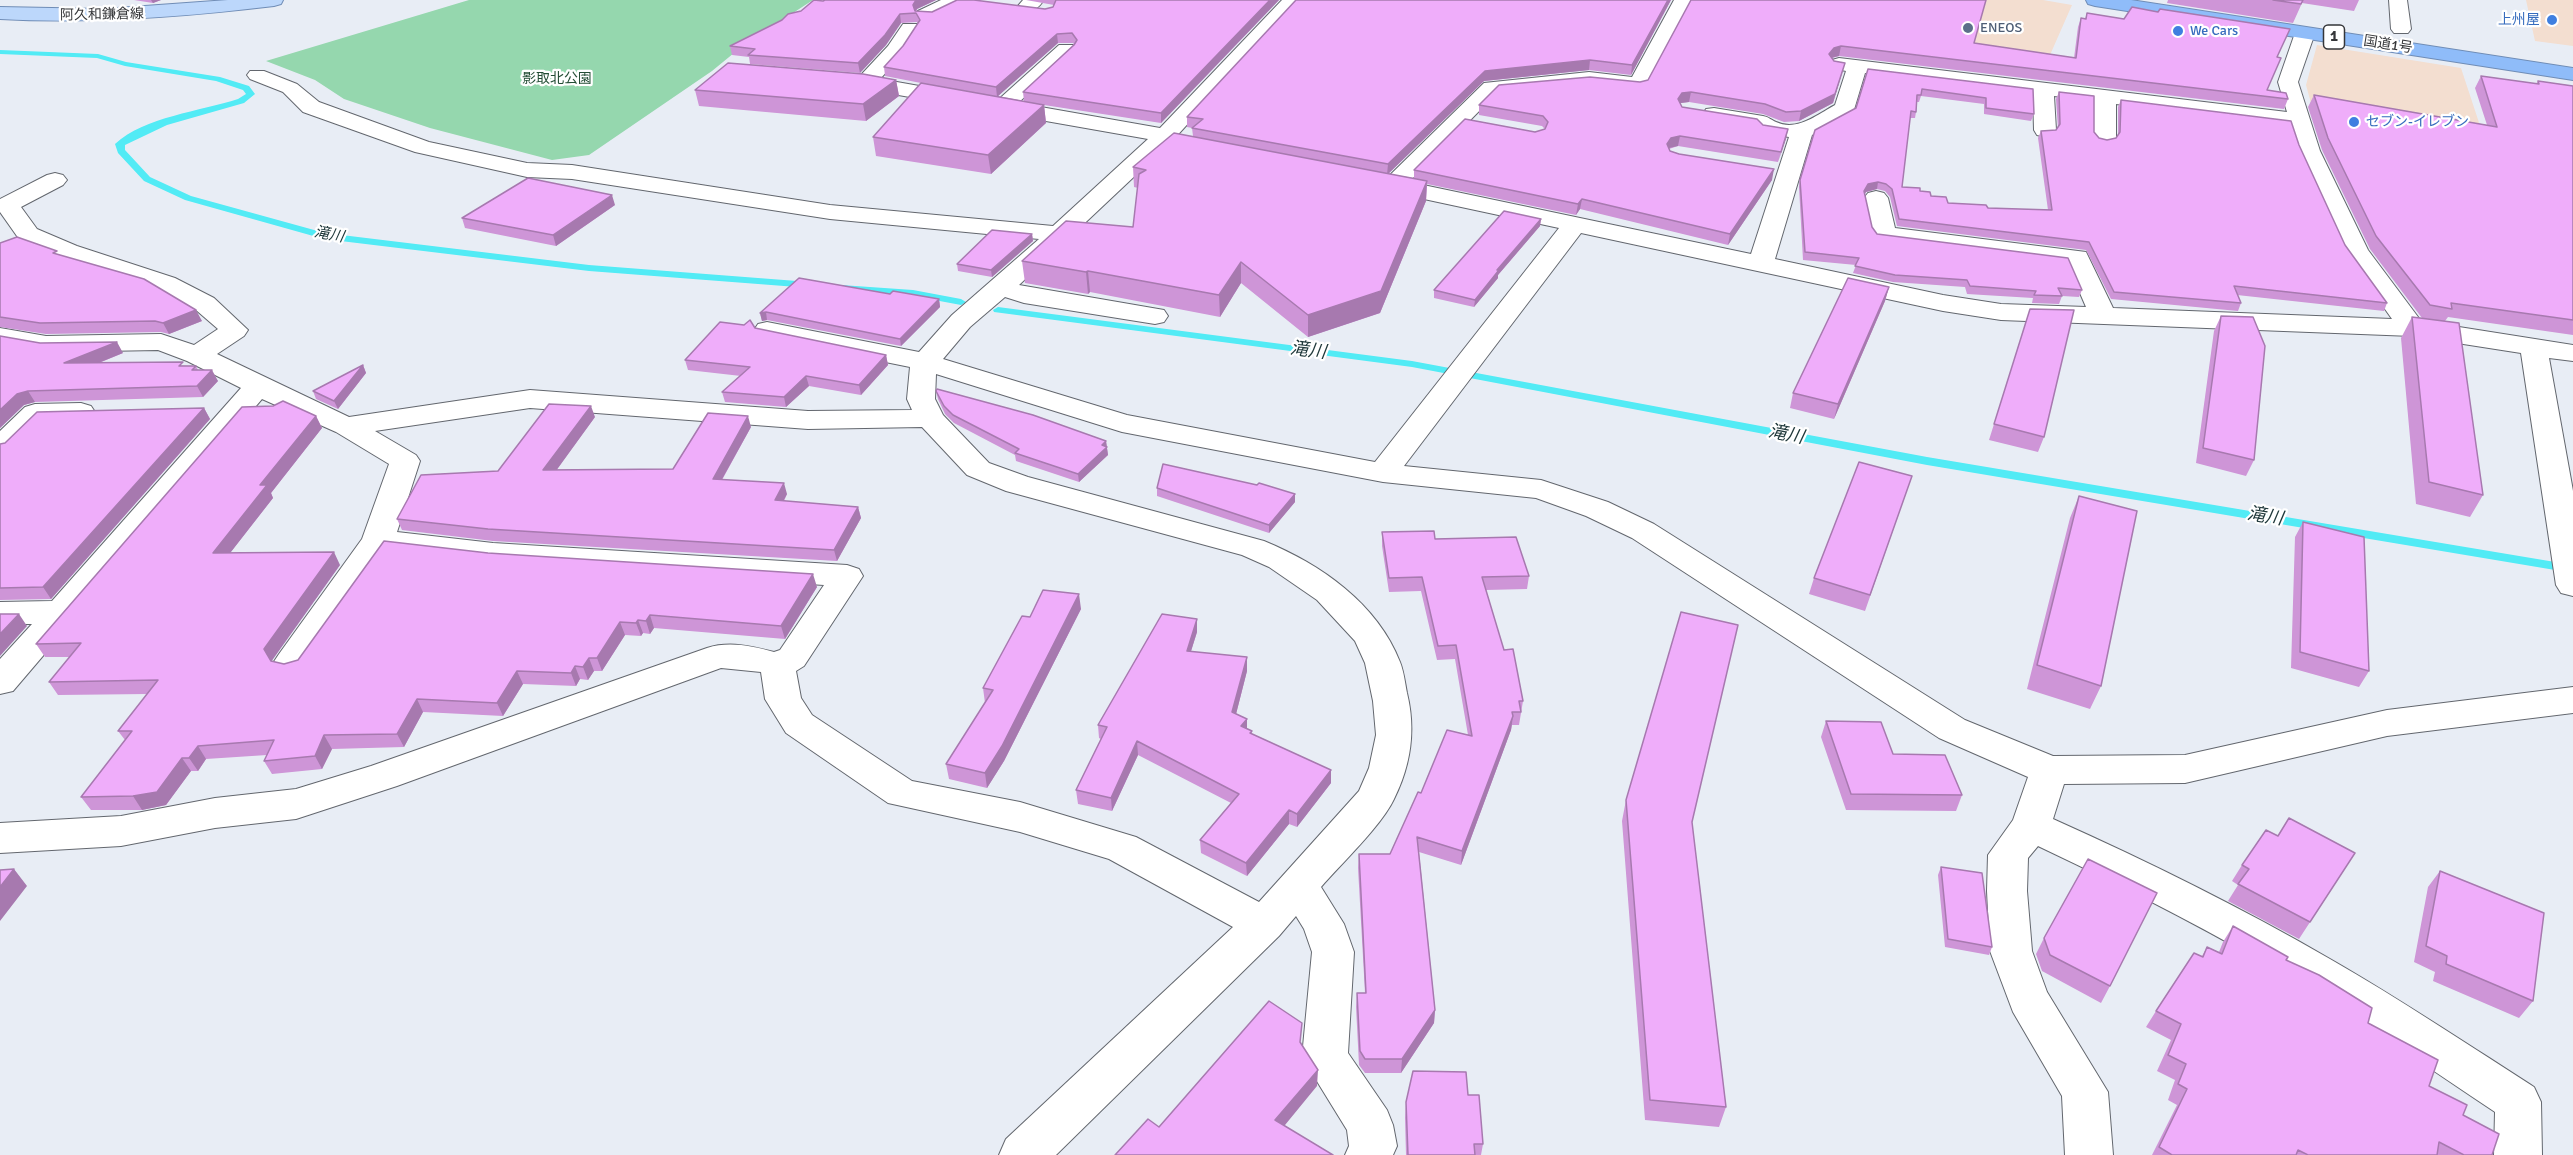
<!DOCTYPE html>
<html>
<head>
<meta charset="utf-8">
<style>
  body { margin:0 }
  canvas { display:block; background:#e8edf5 }
</style>
</head>
<body>
<canvas width="2573" height="1155"></canvas>
<script>
const ctx = document.querySelector('canvas').getContext('2d');
ctx.lineJoin = 'round';
function fillPath(path, color) {
  ctx.fillStyle = color;
  ctx.fill(path, 'evenodd');
}
function strokePath(path, color, width, dash) {
  ctx.strokeStyle = color;
  ctx.lineWidth = width;
  ctx.lineCap = dash ? 'butt' : 'round';
  ctx.setLineDash(dash || []);
  ctx.stroke(path);
}
function label(font, color, halo, rows, align = 'center') {
  ctx.font = font + ' Signika,"Noto Sans JP",sans-serif';
  ctx.lineWidth = 4.5;
  ctx.setLineDash([]);
  ctx.textBaseline = 'middle';
  ctx.strokeStyle = halo;
  ctx.fillStyle = color;
  for (const [text, x, y, turn = 0] of rows) {
    ctx.save();
    ctx.translate(x, y);
    ctx.rotate((+turn || 0) * Math.PI / 180);
    ctx.textAlign = isNaN(turn) ? turn : align;
    if (halo) ctx.strokeText(text, 0, 0);
    ctx.fillText(text, 0, 0);
    ctx.restore();
  }
}
const commercial = new Path2D(`
  M1843,0H2043L2072,5L2050,55H2011Z
  M2526,0H2573V46L2535,41Z
  M2317,45L2461,68L2490,156L2317,125L2306,85Z`);
const green = new Path2D(`
  M469,0H813L745,44L712,71L589,155L552,160L430,128L344,99L315,80L266,61Z`);
const stream = new Path2D(`
  M0,50L98,54L126,62L220,77L249,86L255,94L244,103L167,125L125,145V150L150,177L191,196L325,233L589,265L810,282L815,285L810,288L589,271L324,239L185,200L144,181L118,153L115,144C144,117 201,111 238,99L246,94L243,90L216,81L125,66L97,58L0,54Z
  M841,285L913,290L961,299L966,302L961,305L913,296L837,290V286Z
  M998,307L1412,361L1927,457L2573,565V573L1927,465L1412,367L994,312L993,310Z`);
const minor = new Path2D(`
  M941,0H965L963,4L932,19H918L916,15L918,11Z
  M1023,0H1044C1038,9 1030,14 1019,11L1017,7Z
  M1282,0H1301L1173,140L1019,285L1164,310L1168,316L1164,322L1155,324L1024,303L1005,297L970,327L943,359L1127,415L1375,462L1559,228L1382,190L1374,188L1370,183L1374,178L1388,177L1484,83L1589,72L1632,77L1674,0H1692L1646,88L1639,90L1589,84L1497,93L1409,182L1751,254L1789,137L1761,133L1756,127L1706,119L1703,114L1706,109L1714,108L1763,116C1769,117 1771,120 1776,122C1797,132 1818,114 1835,105L1846,71L1832,68L1829,64L1832,60L1839,58L2287,112L2278,82L2295,33L2298,29H2312L2315,33L2298,82L2320,151L2368,250L2421,321L2573,345V361L2549,358L2573,491V596L2561,593L2556,585L2521,353L2412,336L2001,320L1943,311L1581,233L1404,466L1541,480L1608,502L1654,524L1965,720L2053,756L2185,755L2387,710L2573,687V713L2387,736L2185,783L2064,784L2053,819C2147,861 2240,907 2330,959C2400,999 2467,1044 2534,1087L2541,1102L2542,1155H2494L2495,1112C2430,1069 2367,1024 2300,984C2215,933 2127,888 2038,846L2028,858L2027,891L2032,951L2047,992L2108,1092L2113,1155H2065L2062,1096L2013,1012L1990,951L1987,891L1988,855L2013,820L2028,777L1939,738L1632,538L1586,516L1536,498L1383,482L1122,432L936,374L935,399L943,415L989,463L1028,477L1264,541C1320,564 1377,603 1400,662C1404,672 1405,683 1407,693C1416,730 1411,765 1394,799C1382,825 1341,864 1321,887L1344,924L1354,952L1348,1053L1387,1110L1393,1125L1397,1146L1393,1155H1345L1349,1146L1347,1130L1302,1057L1312,952L1304,929L1296,916L1279,936L1056,1155H999L1006,1139L1233,927L1109,859L1020,832L888,803L786,733L765,699L761,672L721,668L397,786L296,819L215,828L121,846L0,853V823L121,816L215,798L296,789L371,766L707,648C729,641 752,646 774,652L780,650L824,585L493,563L387,551L303,672L291,675L279,672L273,663L279,654L362,539L389,464L336,432L262,399L13,691L0,694V659L32,624H0V602L52,601L241,388L187,361L158,350L46,352L0,344V328L46,336L161,334L194,345L218,329L196,310L157,288L59,256L19,239L0,212V199L47,175L55,173L63,175L67,180L63,185L21,207L37,229L77,246L175,278L214,298L248,330L244,336L217,354L349,417L530,390L808,411L912,410L907,399L910,367L767,338L758,336L754,330L758,324L767,322L919,352L952,315L1039,239L830,219L572,179L527,177L415,152L303,112L283,92L250,79L247,75L250,71H264L297,84L319,102L429,142L527,163L572,165L830,205L1053,226L1148,139L853,87L846,85L843,81L846,77L860,76L888,46L903,24H917L920,28L903,54L880,79L998,100L1059,45H1073L1076,49L1073,53L1018,103L1160,128ZM1865,73L2033,94L2034,130L2037,135L2045,137L2053,135L2056,130L2054,96L2094,101V138L2097,143L2105,145L2113,143L2116,138V104L2290,126L2298,151L2344,251L2392,319L2113,308L2086,252L1895,228L1888,198L1884,193L1876,191L1868,193L1864,198L1872,234L1875,239L2067,263L2086,307L2001,304L1943,295L1775,259L1812,135L1853,113ZM530,408L808,429L922,427L967,475L1006,491L1242,555L1269,567L1317,600L1355,641L1365,663L1373,701L1376,735L1369,768L1359,791L1259,902L1136,837L1020,802L912,781L812,715L801,698L796,671L804,666L863,576L859,569L847,565L493,543L397,532L420,461L416,455L375,431Z
  M2389,0H2407L2411,29L2408,33H2394L2391,29Z
  M81,403L91,406L95,412L91,418L81,421H43L11,453L0,456V431L25,407L35,404Z`);
const major = new Path2D(`
  M228,0H283L281,4L274,6C183,17 92,24 0,19V7L103,9Z`);
const highway = new Path2D(`
  M2086,0H2131L2573,68V80L2095,6L2088,4Z`);
const wall = new Path2D(`
  M134,0H161L153,3Z
  M825,0H936L917,9L916,11L932,12L1045,9L1053,7L1054,5L1026,0H1016H1279L1161,123L1044,105L1046,123L991,174L876,156L873,137L921,83L885,76L884,67L903,46L918,24L917,22L901,23L886,45L860,73L750,64L749,57L732,55L730,46ZM1058,43H1073L1074,44L1023,92L1024,101L998,96Z
  M1296,0H1671L1631,75L1589,70L1484,81L1388,174L1414,178V170L1545,129L1542,126L1479,115V105L1640,82L1648,80L1691,0L2074,58L2078,27L2081,18L2085,19L2087,13L2277,57L2267,90L2288,99L2284,109L1839,56L1832,58L1834,61L1845,63L1833,103L1799,121L1784,122L1763,114L1689,102L1680,103L1682,107L1763,125L1788,129L1778,162L1678,146L1669,149L1670,151L1772,180L1728,245L1580,209L1576,215L1427,184L1426,201L1380,313L1308,337L1241,283L1220,317L1090,292L1088,294L1025,283L1022,261L1133,227L1138,188L1134,187L1133,167L1193,136L1192,128L1187,127V117Z
  M2168,0H2359L2354,11L2302,3L2293,23L2167,3Z
  M1868,69L2033,89L2034,114L2031,121L1984,114V104L1921,96L1919,102H1917L1916,112L1915,118H1910L1902,187L1920,191L1948,203L1988,208L2048,210L2038,138L2041,131L2056,130L2058,128L2056,99L2059,92L2099,138L2107,140L2116,138L2118,136V107L2121,100L2299,145L2345,245L2387,303L2384,311L2237,295L2241,303L2238,311L2111,299L2086,250L1897,226L1890,197L1885,191L1877,189L1866,192L1864,195L1872,227L1877,234L2082,290L2079,297L2062,296L2059,304L2032,303L2033,298L1967,294L1965,287L1893,282L1853,273L1856,265L1803,260L1799,187L1800,180L1856,108Z
  M2481,76L2536,84L2538,81L2573,86V335L2448,317L2445,321L2483,495L2470,517L2416,504L2401,338L2412,317L2422,318L2370,249L2322,150L2308,107L2314,95L2487,125L2475,88Z
  M896,80L899,96L866,121L699,106L695,90Z
  M615,205L556,246L465,228L462,218Z
  M1541,219L1540,226L1498,275V278L1474,307L1434,298V290Z
  M1032,234L1033,241L992,277L958,271L957,264Z
  M0,243L60,255L202,321L169,334L161,332L46,334L0,327Z
  M1889,287L1885,301L1834,419L1790,408L1793,393Z
  M890,294L939,299L940,307L901,346L767,320L762,321L760,313Z
  M2030,309L2044,437L2038,452L1989,440Z
  M2221,316L2254,460L2246,476L2196,463L2214,331Z
  M744,325L755,328L886,355L888,365L861,395L809,386L786,407L725,402L722,392L741,376L688,370L685,360Z
  M0,336L40,343L123,353L99,363L196,366L198,370L218,381L203,397L35,402L24,405L0,428Z
  M363,365L366,373L338,409L316,399L313,391Z
  M936,391L1106,441L1108,455L1079,482L1016,461L1015,455L954,423L945,414L938,399Z
  M204,408L210,419L51,599L0,600V444Z
  M316,416L322,428L271,493L273,498L230,553L340,565L271,661L284,664L298,660L488,553L817,587L785,639L654,628L650,634L643,633L641,636L625,635L602,671H594L588,680L580,679L576,686L523,684L503,716L423,712L404,747L332,749L322,769L272,774L264,761L267,755L206,759L198,771H191L166,805L142,810H91L81,797L125,740L118,731L148,694L58,695L49,682L70,657H45L36,644Z
  M595,417L556,470L673,469L751,427L722,480L787,494L784,501L858,507L861,518L837,561L493,541L402,530L397,519L498,471Z
  M1912,476L1865,611L1809,594L1814,578Z
  M1157,488L1295,502L1269,533L1157,496Z
  M2079,496L2101,686L2090,709L2027,689L2070,518Z
  M2303,522L2369,671L2359,687L2291,668L2295,537Z
  M1382,532L1435,539L1529,576L1527,589L1486,590L1504,650L1523,701L1519,725H1512L1511,730L1461,865L1419,852L1435,1010L1434,1023L1401,1073H1365L1359,1065L1356,1007L1357,993H1365L1358,868L1359,854H1390L1421,793L1468,735L1455,659L1437,660L1421,591L1389,592L1382,546Z
  M1081,609L1004,761L987,788L949,779L946,764L985,703L983,688L1030,617Z
  M1197,619V632L1191,651L1247,671L1236,714L1247,719V729L1252,731V734L1331,770V783L1297,827L1289,824L1247,876L1201,853L1200,840L1231,803L1138,755L1112,811L1078,804L1076,790L1101,739L1099,738L1098,725Z
  M1826,721L1893,754L1962,795L1956,811L1846,810L1821,737Z
  M1626,800L1692,822L1726,1107L1719,1127L1645,1120L1622,821Z
  M2278,836L2355,853L2299,939L2228,901L2238,885L2232,881L2242,865Z
  M1941,867L1992,947L1989,955L1945,947L1938,875Z
  M2440,871L2533,1001L2519,1018L2433,981L2435,972L2414,962L2428,887Z
  M2233,926L2286,960L2368,1023L2429,1086L2463,1115L2492,1155H2152L2177,1105L2168,1100L2175,1080L2157,1071L2171,1040L2146,1027L2156,1011L2202,956L2207,947L2219,952L2223,942Z
  M2044,938L2110,986L2101,1003L2042,971L2036,954Z
  M1468,1095L1483,1144L1481,1155H1406L1405,1118L1406,1102Z`);
const shadedWall = new Path2D(`
  M151,0H161L153,3Z
  M916,0H936L917,9L915,13L913,5Z
  M1270,0H1279L1161,123V113Z
  M1668,0H1671L1631,75L1632,65Z
  M900,14L901,23L886,45L860,73L858,63Z
  M1057,34L1058,43L997,97L996,87Z
  M1841,46L1839,56L1831,58L1829,54L1834,48Z
  M1590,60L1589,70L1484,81L1387,175L1388,164L1485,71Z
  M1845,63L1833,103L1799,121L1801,111Z
  M896,80L899,96L866,121L863,104Z
  M1691,92L1689,102L1681,103L1676,109L1678,99L1682,93Z
  M1044,105L1046,123L991,174L988,155Z
  M1788,129L1786,139L1778,162L1781,152Z
  M1680,136L1678,146L1669,148L1665,154L1667,144L1671,138Z
  M1774,169L1772,180L1728,245L1730,234Z
  M1427,181L1426,201L1380,313L1308,337V315Z
  M1878,182L1877,189L1866,192L1862,198L1864,191L1868,184Z
  M612,195L615,205L556,246L553,235Z
  M1582,199L1580,209L1576,215L1578,204Z
  M1541,219L1540,226L1498,275V278L1474,307L1475,300L1497,270Z
  M1032,234L1033,241L992,277L991,270Z
  M1241,262V283L1220,317L1219,295Z
  M1088,271L1090,292L1088,294L1086,272Z
  M1889,287L1885,301L1834,419L1838,404Z
  M939,299L940,307L901,346L900,339Z
  M196,310L202,321L169,334L163,323Z
  M766,312L767,320L762,321L760,313Z
  M117,342L123,353L71,374L64,363Z
  M886,355L888,365L861,395L859,385Z
  M363,365L366,373L338,409L334,401Z
  M212,370L218,381L203,397L197,386Z
  M806,376L809,386L786,407L784,397Z
  M28,391L35,402L24,405L0,428V410L17,394Z
  M591,406L595,417L548,482L543,470Z
  M204,408L210,419L51,599L43,587Z
  M316,416L322,428L271,493L273,498L220,566L213,553L260,485Z
  M748,416L751,427L716,490L713,479Z
  M1106,441L1108,455L1079,482L1078,474Z
  M784,483L787,494L778,511L775,500Z
  M1295,494V502L1269,533V525Z
  M858,507L861,518L837,561L834,550Z
  M334,552L340,565L271,662L264,649Z
  M813,574L817,587L785,639L781,626Z
  M1079,594L1081,609L1004,761L987,788L985,773Z
  M19,614L27,626L0,656V634Z
  M650,615L654,628L650,634L646,621Z
  M1197,619V632L1187,664V651Z
  M638,620L643,633L641,636L636,623Z
  M620,622L625,635L602,671L597,658Z
  M1247,657V671L1233,726L1232,712Z
  M589,658L594,671L588,680L583,667Z
  M575,666L580,679L576,686L571,673Z
  M517,671L523,684L503,716L497,703Z
  M417,699L423,712L404,747L397,734Z
  M1513,716L1511,730L1461,865L1462,851Z
  M1247,719V733L1241,726Z
  M324,735L332,749L322,769L315,756Z
  M1137,741L1138,755L1112,811L1111,798Z
  M198,746L206,759L198,771L189,758Z
  M182,758L191,771L166,805L142,810L133,796Z
  M1331,770V783L1297,827V814Z
  M1289,810V824L1247,876L1246,863Z
  M14,869L27,886L0,921V887Z
  M1435,1010L1434,1023L1401,1073L1402,1059Z
  M1318,1070L1317,1086L1276,1136L1275,1120Z`);
const building = new Path2D(`
  M814,0L823,1L825,0H916L913,5L915,11L932,12L957,0H974L1045,9L1053,7L1056,0H1270L1161,113L1023,92L1074,45L1077,40L1072,33L1057,34L996,87L884,67L903,46L920,20L916,13L900,14L885,35L858,63L748,55L755,49L730,46L782,20L788,14L801,11Z
  M1296,0H1668L1632,65L1590,60L1485,71L1388,164L1192,128L1203,119L1187,117Z
  M1691,0H1986L1974,43L2076,58L2081,18L2086,19L2087,13L2124,19L2132,7L2158,12L2160,9L2290,29L2277,57L2281,58L2267,90L2286,93L2288,99L1841,46L1834,48L1829,54L1834,61L1845,63L1835,94L1801,111L1786,112L1765,104L1691,92L1682,93L1678,99L1682,107L1757,119L1763,125L1788,129L1781,152L1680,136L1671,138L1667,144L1670,151L1679,154L1774,169L1730,234L1582,199L1578,204L1414,170L1465,119L1535,132L1545,129L1548,122L1543,116L1479,105L1499,85L1590,77L1640,82L1648,80Z
  M2273,0H2303L2301,4Z
  M728,63L863,74L896,80L863,104L695,90Z
  M1868,69L2033,89L2034,114L1986,108V98L1922,89L1921,95H1917L1916,112L1911,111L1902,187L1920,188V191L1930,192L1931,196L1946,197L1948,203L1986,205L1988,208L2052,210L2041,131L2056,130L2060,124L2059,92L2094,96V132L2099,138L2107,140L2116,138L2120,132L2121,100L2291,121L2299,145L2345,245L2387,303L2234,286L2241,303L2114,292L2089,242L1899,219L1892,189L1886,184L1878,182L1868,184L1864,191L1872,227L1877,234L2068,258L2082,290L2058,288L2062,296L2034,295L2036,291L1970,286L1967,280L1895,275L1855,266L1859,258L1805,252L1800,180L1815,130L1856,108Z
  M2481,76L2539,84L2538,81L2573,86V320L2451,303L2452,309L2430,305L2376,236L2328,138L2314,95L2497,127Z
  M921,83L1044,105L988,155L873,137Z
  M1174,133L1427,181L1381,291L1308,315L1241,262L1219,295L1088,271L1086,272L1022,261L1066,221L1133,227L1139,174L1146,170L1133,167Z
  M528,178L612,195L553,235L462,218Z
  M1504,211L1541,219L1497,270H1499L1475,300L1434,290Z
  M992,230L1032,234L991,270L957,264Z
  M17,237L57,251L53,253L144,279L196,310L163,323L155,321L40,323L0,317V243Z
  M799,278L890,294L893,291L939,299L900,339L766,312L760,313Z
  M1848,278L1889,287L1838,404L1793,393Z
  M2030,309L2074,310L2044,437L1994,424Z
  M2221,316L2253,317L2265,346L2254,460L2203,448Z
  M2412,317L2459,323L2483,495L2429,482Z
  M750,320L755,328L886,355L859,385L806,376L784,397L722,392L750,367L685,360L720,322L744,325Z
  M0,336L40,343L117,342L64,363L183,362L179,366H196L192,370H212L197,386L28,391L17,394L0,410Z
  M363,365L334,401L313,391Z
  M937,389L1033,415L1106,441L1102,445L1107,447L1078,474L1015,453L1019,449L953,415L944,406L936,391Z
  M283,401L316,416L260,485H267L213,553L334,552L264,649L271,661L284,664L298,660L384,541L488,553L813,574L781,626L650,615L646,621L638,620L636,623L620,622L597,658H589L583,667L575,666L571,673L517,671L497,703L417,699L397,734L324,735L315,756L264,761L274,740L198,746L189,758H182L157,792L133,796L81,797L132,731H118L158,680L49,682L81,643L36,644L242,407L273,406Z
  M549,404L591,406L543,470L673,469L708,413L748,416L713,479L784,483L775,500L858,507L834,550L488,529L397,519L421,475L498,471Z
  M204,408L43,587L0,588V444L5,443L37,412Z
  M1859,462L1912,476L1870,595L1814,578Z
  M1163,464L1257,485L1259,483L1295,494L1269,525L1157,488Z
  M2079,496L2137,511L2101,686L2037,665Z
  M2303,522L2364,537L2369,671L2300,652Z
  M1434,531L1435,539L1516,537L1529,576L1482,577L1504,650L1513,649L1523,701H1519L1521,712H1512L1513,716L1462,851L1417,837L1435,1010L1402,1059H1365L1360,1051L1357,993H1366L1359,854H1390L1418,792L1421,793L1447,730L1472,736L1456,645L1438,646L1422,577L1389,578L1382,532Z
  M1043,590L1079,594L1002,746L985,773L946,764L993,690L983,688L1022,616L1030,617Z
  M1681,612L1738,625L1692,822L1726,1107L1650,1100L1626,800Z
  M0,614H19L0,634Z
  M1162,614L1197,619L1187,651L1247,657L1232,712L1247,719L1241,726L1252,731L1250,733L1331,770L1297,814L1289,810L1246,863L1200,840L1239,794L1137,741L1111,798L1076,790L1107,727L1098,725Z
  M1826,721L1881,722L1893,754L1945,755L1962,795L1851,794Z
  M2289,818L2355,853L2310,922L2238,884L2249,869L2242,865L2266,830L2278,836Z
  M2088,859L2157,893L2110,986L2050,955L2044,938Z
  M1941,867L1982,873L1992,947L1948,939Z
  M14,869L0,887V870Z
  M2440,871L2544,913L2533,1001L2446,964L2447,956L2426,946Z
  M2233,926L2288,957L2286,960L2319,975L2372,1008L2368,1023L2438,1060L2429,1086L2467,1105L2463,1115L2499,1134L2492,1155H2464L2439,1142L2437,1155H2308L2298,1150L2296,1155H2172L2159,1147L2187,1089L2178,1084L2186,1064L2168,1055L2181,1024L2156,1011L2194,953L2203,957L2207,947L2222,954Z
  M1269,1001L1302,1023L1300,1042L1318,1070L1275,1120L1333,1155H1115L1148,1119L1159,1127Z
  M1413,1071L1466,1072L1468,1095H1479L1483,1144H1474L1475,1155H1408L1406,1102Z`);
const markers = [
  [2552,20,6,"#3f7fe0"],
  [1968,28,6,"#5c6f8a"],
  [2178,31,6,"#3f7fe0"],
  [2354,122,6,"#3f7fe0"]
];
const farStreetnames = [
  ["阿久和鎌倉線",102,15,-1],
  ["国道1号",2388,45,9]
];
const farShopnames = [
  ["上州屋",2540,20,"right"],
  ["We Cars",2190,31],
  ["セブン-イレブン",2366,122]
];
const farServicenames = [
  ["ENEOS",1980,28]
];
const farParknames = [
  ["影取北公園",557,79]
];
const shields = [
  [2334,37,21]
];
const shieldNames = [
  ["1",2334,37]
];
const farWaternames = [
  ["滝川",329,235,10]
];
const waterNames = [
  ["滝川",1308,351,7],
  ["滝川",1786,435,11],
  ["滝川",2265,517,9]
];
fillPath(commercial, '#f3ded0');
fillPath(green, '#95d7ae');
fillPath(stream, '#52ebf5');
strokePath(minor, '#63676e', 2);
strokePath(major, '#708db6', 2);
strokePath(highway, '#708db6', 2);
fillPath(minor, '#fff');
fillPath(major, '#bcd7fb');
fillPath(highway, '#8fbcf9');
fillPath(wall, '#ce95d7');
fillPath(shadedWall, '#a779af');
fillPath(building, '#efadfa');
strokePath(building, '#a779af', 1.5);
for (const [x, y, r, color] of markers) {
  const dot = new Path2D();
  dot.arc(x, y, r, 0, 2 * Math.PI);
  ctx.fillStyle = color;
  ctx.fill(dot);
  strokePath(dot, '#fff', 2);
}
label('14px', '#353639', '#fff', farStreetnames);
label('14px', '#366cbe', '#fff', farShopnames, 'left');
label('14px', '#4e5e75', '#fff', farServicenames, 'left');
label('14px', '#234d35', '#fff', farParknames);
for (const [x, y, w] of shields) {
  const box = new Path2D();
  box.roundRect(x - w / 2, y - 12, w, 24, 4.5);
  ctx.fillStyle = '#fff';
  ctx.fill(box);
  strokePath(box, '#353639', 1.5);
}
label('bold 15px', '#353639', null, shieldNames);
label('italic 15px', '#20393b', '#fff', farWaternames);
label('italic 18px', '#20393b', '#fff', waterNames);
</script>
</body>
</html>
